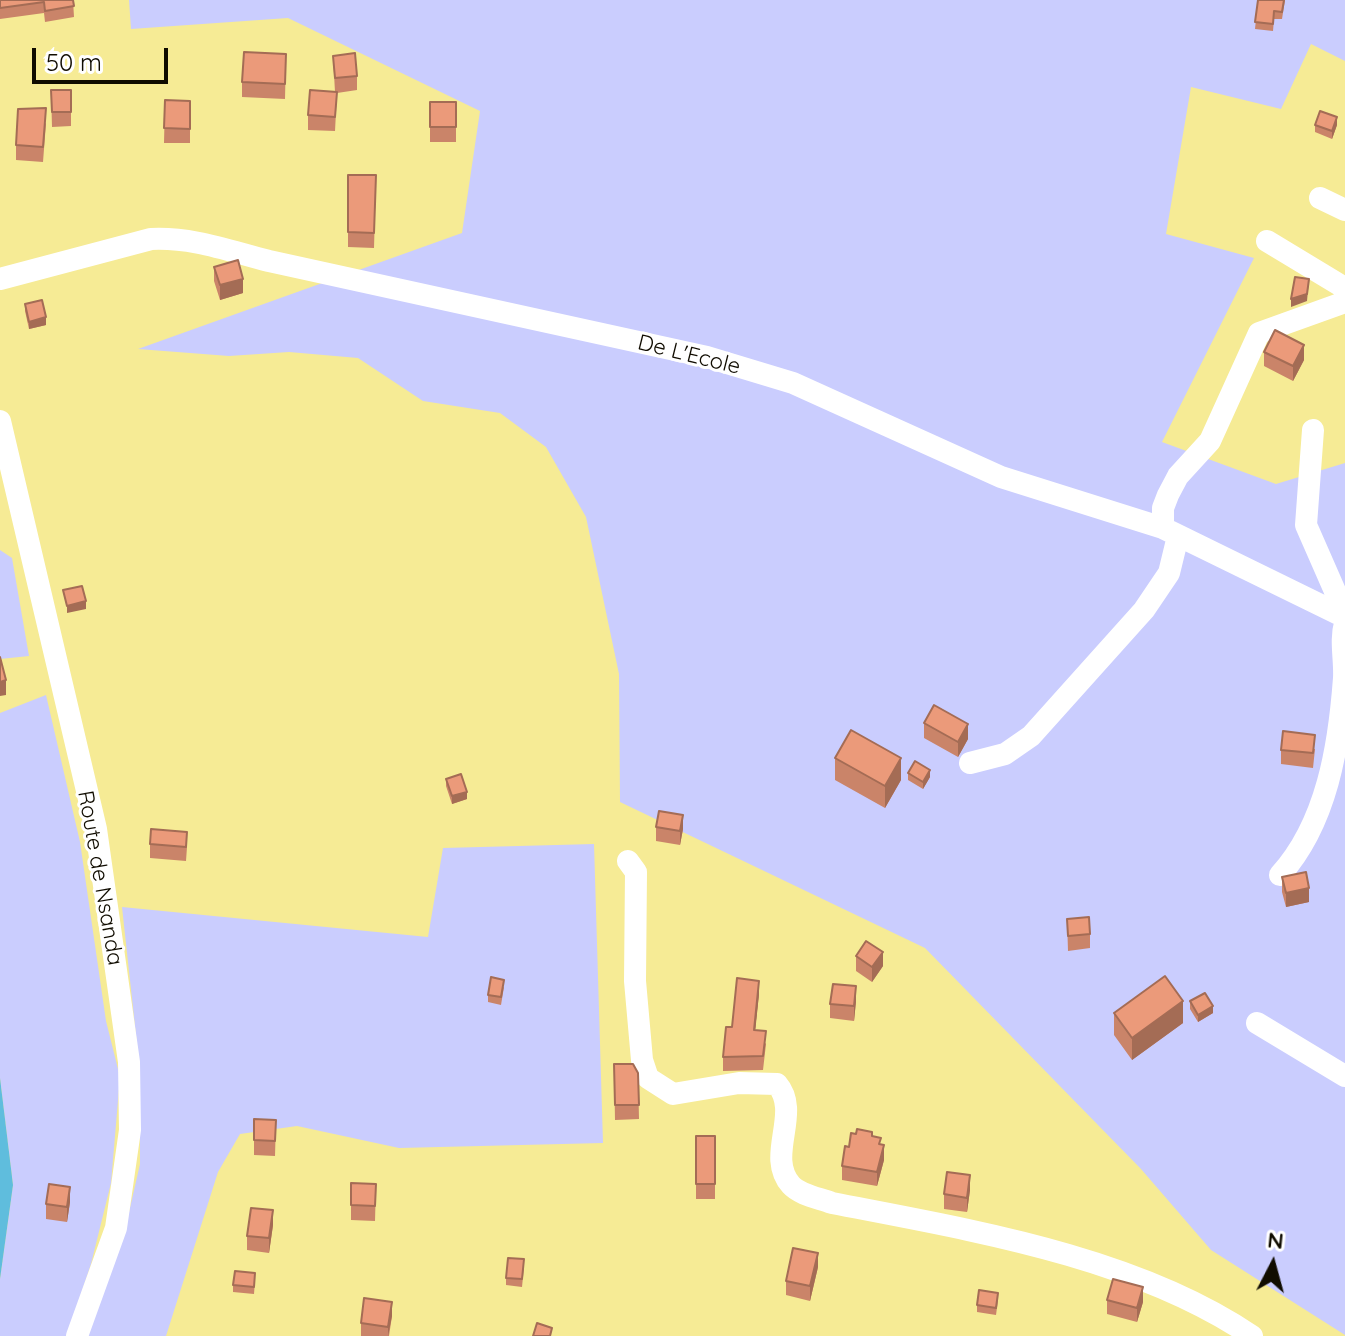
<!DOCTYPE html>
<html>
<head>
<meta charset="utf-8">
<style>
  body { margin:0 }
  #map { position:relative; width:1345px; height:1336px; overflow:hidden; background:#f6eb95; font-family:Quicksand,sans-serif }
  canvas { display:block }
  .north { position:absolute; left:1233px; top:1224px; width:80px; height:80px; -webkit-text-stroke:6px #fff; paint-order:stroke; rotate:6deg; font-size:22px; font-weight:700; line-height:32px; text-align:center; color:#100c00 }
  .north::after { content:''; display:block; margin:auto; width:28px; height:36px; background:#100c00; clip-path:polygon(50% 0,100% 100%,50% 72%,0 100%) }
  .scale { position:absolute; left:32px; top:48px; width:136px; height:36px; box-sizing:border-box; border:4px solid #100c00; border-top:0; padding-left:10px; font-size:24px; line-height:28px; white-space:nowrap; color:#100c00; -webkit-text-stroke:6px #fff; paint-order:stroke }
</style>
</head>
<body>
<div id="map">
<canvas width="1345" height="1336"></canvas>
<div class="north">N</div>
<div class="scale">50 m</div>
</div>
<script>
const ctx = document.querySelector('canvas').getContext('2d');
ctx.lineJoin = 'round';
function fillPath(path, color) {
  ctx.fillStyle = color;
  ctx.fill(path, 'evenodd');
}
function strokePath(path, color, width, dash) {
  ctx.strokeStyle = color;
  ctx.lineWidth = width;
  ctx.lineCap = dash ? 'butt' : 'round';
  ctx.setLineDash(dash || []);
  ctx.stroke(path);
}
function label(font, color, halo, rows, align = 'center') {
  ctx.font = font + ' Quicksand,sans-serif';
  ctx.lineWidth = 6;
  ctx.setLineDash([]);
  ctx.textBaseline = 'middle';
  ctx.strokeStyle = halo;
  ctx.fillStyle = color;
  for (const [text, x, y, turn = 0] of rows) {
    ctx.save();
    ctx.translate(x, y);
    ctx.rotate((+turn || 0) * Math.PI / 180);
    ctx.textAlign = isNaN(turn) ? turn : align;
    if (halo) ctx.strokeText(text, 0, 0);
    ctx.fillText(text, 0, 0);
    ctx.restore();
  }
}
const green = new Path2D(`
  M129,0H1345V61L1311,44L1281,109L1191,87L1166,234L1254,258L1162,442L1276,484L1345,463V1335L1211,1250L1141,1169L925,948L620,802L619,674L586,517L546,447L500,413L423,401L358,358L289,352L229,356L138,349L462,233L480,111L288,18L131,29Z
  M0,550L12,558L29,656L0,659Z
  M46,695L80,842L106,1021L120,1077L111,1183L91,1264L67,1336H0V1279L13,1185L0,1078V713Z
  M594,844L603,1143L399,1148L297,1126L240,1134L218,1172L166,1336H88L124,1234L140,1164V1072L122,907L428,937L443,848Z`);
const water = new Path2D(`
  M0,1078L13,1185L0,1279Z`);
const minor = new Path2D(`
  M1320,198L1345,210
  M1267,241L1345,288
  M0,279L151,239C193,237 229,251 269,261L707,357L793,383L1001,477L1163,528L1345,617
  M0,421L96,829L129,1062L130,1130L116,1228L77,1336
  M1313,430L1306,525L1345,614
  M1163,528V508L1168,495L1178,476L1210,441L1259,333L1345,302
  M970,763L1005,754L1031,736L1144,610L1169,573L1178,536
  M628,861L636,872L635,981L642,1060L648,1078L673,1094L739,1083L777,1084C802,1113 765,1156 791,1185C800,1195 819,1198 832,1203C970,1230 1134,1256 1252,1336
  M1280,875C1327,823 1339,746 1344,678C1345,660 1340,640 1345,623
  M1257,1023L1345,1076`);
const wall = new Path2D(`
  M0,0H73L74,17L45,22L44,13L0,19Z
  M1258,0H1285L1282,19H1274L1273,31L1255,29Z
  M286,54L285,99L242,97V82Z
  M333,56L357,76V90L337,93L335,131L308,130V115L335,92Z
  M51,90H71V126L52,127Z
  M165,100L190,101V143H164Z
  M430,102H456V142H430Z
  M46,123L43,162L16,160V145Z
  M1315,125H1337L1332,139L1315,132Z
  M348,175H376L374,248L348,247Z
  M214,267L243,293L220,300L214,281Z
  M25,304L46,325L29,329L25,311Z
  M1264,352L1304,360L1293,381L1264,366Z
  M924,723L968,739L958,757L924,738Z
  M1315,749L1313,768L1281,764V750Z
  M835,758L901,780L885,808L835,780Z
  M908,773L930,777L923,789L908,780Z
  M446,779L467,799L452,804L446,786Z
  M656,827L683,829L680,845L656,841Z
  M150,844L187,847L186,861L150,858Z
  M1282,877L1309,902L1286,907L1282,892Z
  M1067,919L1090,934V948L1068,951Z
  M856,956L883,966L872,982L856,971Z
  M504,987L501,1005L488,1002V995Z
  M759,994L755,1030L766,1044L763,1070L723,1071V1057L732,1027Z
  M856,1001L854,1021L830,1018V1004Z
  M1190,1001L1213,1013L1198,1022L1190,1009Z
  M1114,1013L1183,1023L1132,1060L1114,1035Z
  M614,1064L638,1073L639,1119L615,1120Z
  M254,1119L276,1120L275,1156L254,1155Z
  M696,1136H715V1199H696Z
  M872,1136L881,1145L884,1160L877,1186L842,1180V1166L849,1147Z
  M351,1183L376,1184L375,1221L351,1220Z
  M970,1190L967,1212L944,1209V1194Z
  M70,1202L67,1222L46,1219V1204Z
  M273,1225L269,1253L247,1250V1236Z
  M524,1267L522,1287L506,1285V1278Z
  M818,1267L810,1301L786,1295V1281Z
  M255,1280L254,1294L233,1292V1285Z
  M998,1300L996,1315L977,1312V1305Z
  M1107,1300L1143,1302L1137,1322L1107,1314Z
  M392,1316L389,1336H361V1323Z`);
const shadedWall = new Path2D(`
  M1337,117V125L1332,139V131Z
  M243,279V293L220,300V285Z
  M1309,279L1307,301L1291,307V299Z
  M46,317V325L29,329V322Z
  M1304,345V360L1293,381V366Z
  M86,601V609L67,613V606Z
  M6,680V695L0,696V682Z
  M968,724V739L958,757V742Z
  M901,758V780L885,808V786Z
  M930,770V777L923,789V782Z
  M467,792V799L452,804V796Z
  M683,815V829L680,845V831Z
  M1309,888V902L1286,907V893Z
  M883,952V966L872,982V967Z
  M759,981V994L754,1043V1030Z
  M856,986V1001L854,1021V1006Z
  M1183,1001V1023L1132,1060V1038Z
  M1213,1006V1013L1198,1022V1015Z
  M884,1145V1160L877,1186V1172Z
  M970,1175V1190L967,1212V1198Z
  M70,1187V1202L67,1222V1207Z
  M273,1210V1225L269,1253V1238Z
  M818,1253V1267L810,1301V1286Z
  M1143,1287V1302L1137,1322V1308Z
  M392,1302V1316L388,1336V1327Z`);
const building = new Path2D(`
  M0,0H73L74,6L45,11L44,2L0,8Z
  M1258,0H1284L1282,12L1274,11L1273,24L1255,22Z
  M244,52L286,54L285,84L242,82Z
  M355,53L357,76L335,78L333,56Z
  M51,90H71V112H52Z
  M310,90L337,92L335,117L308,115Z
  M165,100L190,101V129L164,128Z
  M430,102H456V127H430Z
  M46,108L43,147L16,145L18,109Z
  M1320,111L1337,117L1332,131L1315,125Z
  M348,175H376L374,233L348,232Z
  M238,260L243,279L220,285L214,267Z
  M1295,277L1309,279L1307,294L1291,299Z
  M42,300L46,317L29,322L25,304Z
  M1275,330L1304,345L1293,366L1264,352Z
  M82,586L86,601L67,606L63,590Z
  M0,657L6,680L0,682Z
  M934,705L968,724L958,742L924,723Z
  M851,730L901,758L885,786L835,758Z
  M1283,731L1315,735L1313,753L1281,750Z
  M915,761L930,770L923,782L908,773Z
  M461,774L467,792L452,796L446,779Z
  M659,811L683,815L680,831L656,827Z
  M151,829L187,832L186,847L150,844Z
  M1306,872L1309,888L1286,893L1282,877Z
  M1089,917L1090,934L1068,936L1067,919Z
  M866,941L883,952L872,967L856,956Z
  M1165,976L1183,1001L1132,1038L1114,1013Z
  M491,977L504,980L501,997L488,995Z
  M737,978L759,981L754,1030L766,1031L763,1056L723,1057L726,1027H732Z
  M833,984L856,986L854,1006L830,1004Z
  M1205,993L1213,1006L1198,1015L1190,1001Z
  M614,1064H633L638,1073L639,1105H615Z
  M254,1119L276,1120L275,1141L254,1140Z
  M857,1129L872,1132V1136L881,1138L879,1144L884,1145L877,1172L842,1166L845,1146L849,1147L851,1133L856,1134Z
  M696,1136H715V1184H696Z
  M947,1172L970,1175L967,1198L944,1194Z
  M351,1183L376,1184L375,1206L351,1205Z
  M49,1184L70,1187L67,1207L46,1204Z
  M251,1208L273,1210L269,1238L247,1236Z
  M793,1248L818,1253L810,1286L786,1281Z
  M508,1258L524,1259L522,1279L506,1278Z
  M235,1271L255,1273L254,1287L233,1285Z
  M1113,1279L1143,1287L1137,1308L1107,1300Z
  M979,1290L998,1293L996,1308L977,1305Z
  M364,1298L392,1302L388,1327L361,1323Z
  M537,1323L552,1328L550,1336H533Z`);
const streetNames = [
  ["De L'Ecole",689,355,14],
  ["Route de Nsanda",100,878,80]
];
fillPath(green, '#cacdfe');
fillPath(water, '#5fbddd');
strokePath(minor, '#fff', 22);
fillPath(wall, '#ca8469');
fillPath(shadedWall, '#a46c55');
fillPath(building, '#eb9a7a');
strokePath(building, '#a46c55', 2);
label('22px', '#100c00', '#fff', streetNames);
</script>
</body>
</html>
